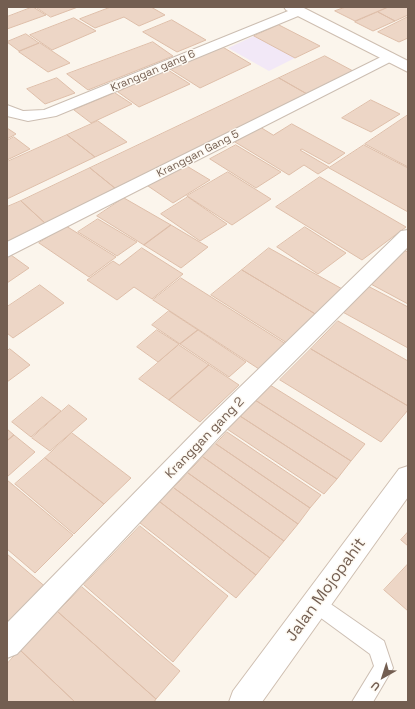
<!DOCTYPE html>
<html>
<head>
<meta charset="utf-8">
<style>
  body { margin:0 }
  #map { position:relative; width:415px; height:709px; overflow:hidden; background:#fbf5ec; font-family:"Space Grotesk",sans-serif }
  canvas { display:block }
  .frame { position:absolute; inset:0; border:8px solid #735e51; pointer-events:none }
  .north { position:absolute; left:363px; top:657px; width:40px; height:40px; -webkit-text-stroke:3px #fdf9f2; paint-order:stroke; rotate:219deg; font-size:11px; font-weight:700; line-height:16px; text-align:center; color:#735e51 }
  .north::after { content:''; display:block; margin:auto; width:14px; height:18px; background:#735e51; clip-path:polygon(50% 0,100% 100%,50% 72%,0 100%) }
</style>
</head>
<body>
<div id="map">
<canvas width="415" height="709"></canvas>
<div class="frame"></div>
<div class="north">U</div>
</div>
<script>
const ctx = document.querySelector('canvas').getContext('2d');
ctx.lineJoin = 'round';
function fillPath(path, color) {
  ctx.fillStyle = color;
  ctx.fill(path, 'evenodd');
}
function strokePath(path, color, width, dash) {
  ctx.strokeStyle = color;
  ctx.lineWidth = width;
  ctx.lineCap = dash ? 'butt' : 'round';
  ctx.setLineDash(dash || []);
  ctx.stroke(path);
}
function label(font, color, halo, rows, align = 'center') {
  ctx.font = font + ' "Space Grotesk",sans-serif';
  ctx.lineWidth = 3;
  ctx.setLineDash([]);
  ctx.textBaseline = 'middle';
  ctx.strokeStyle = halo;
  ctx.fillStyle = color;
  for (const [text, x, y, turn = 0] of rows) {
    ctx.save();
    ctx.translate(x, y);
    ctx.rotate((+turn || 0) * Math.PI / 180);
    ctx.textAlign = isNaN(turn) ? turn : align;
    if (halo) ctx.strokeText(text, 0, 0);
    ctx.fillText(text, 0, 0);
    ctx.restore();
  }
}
const education = new Path2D(`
  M254,36L295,58L269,71L228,48Z`);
const building = new Path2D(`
  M33,7L46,15L7,29V17Z
  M36,7H78L51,17Z
  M111,7H151L165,15L139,26L124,17L95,28L80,19Z
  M346,7H388L355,21L335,11Z
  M389,7H408V15L395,21L378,12Z
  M378,12L395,21L373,31L355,22Z
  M408,17V38L399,42L378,32Z
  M74,18L96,31L52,50L30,35Z
  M172,20L206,40L177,52L143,32Z
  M279,25L320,46L295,58L254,36Z
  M26,34L39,43L19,51L7,42Z
  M153,42L173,56L88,90L67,74Z
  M40,43L70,63L48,72L19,52Z
  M221,46L251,64L200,88L170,69Z
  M325,56L353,71L307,94L279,78Z
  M168,70L190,84L139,107L118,92Z
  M57,78L75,93L45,104L27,89Z
  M279,78L307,94L116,189L90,168Z
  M115,93L132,104L91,123L74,110Z
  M371,100L400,114L371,132L342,118Z
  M408,115V167L365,144Z
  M98,121L127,142L95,157L67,135Z
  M292,124L345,153L329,164L302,149L300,150L329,167L318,174L304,165L289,175L235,142L260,127L273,135Z
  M7,128L16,134L7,139Z
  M67,135L95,157L7,199V162Z
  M14,137L30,149L7,160V141Z
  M236,145L281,172L256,188L210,159Z
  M364,145L408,168V212L329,168Z
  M185,165L210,180L173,203L148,186Z
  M90,168L116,189L46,224L21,201Z
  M228,172L271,199L232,225L187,196Z
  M320,177L406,227L362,260L276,207Z
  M188,197L227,224L200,241L161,214Z
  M124,198L171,225L144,245L97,216Z
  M21,201L46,224L7,244V207Z
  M98,219L137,242L117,256L78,232Z
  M171,225L208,247L181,268L144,245Z
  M66,226L116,257L89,277L39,243Z
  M305,227L346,253L318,274L277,247Z
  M142,248L183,274L152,299L134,287L117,300L87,280L113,261L119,265Z
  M269,248L344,290L317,315L242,270Z
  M401,249L408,252V304L367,282Z
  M11,255L29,268L7,283V258Z
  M242,270L317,315L287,343L211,295Z
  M181,278L286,344L259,369L153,300Z
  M364,284L408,307V348L339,310Z
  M40,285L64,303L13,338L7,333V307Z
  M169,311L198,330L180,344L152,325Z
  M338,321L408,361V406L311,349Z
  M157,330L179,344L158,362L137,347Z
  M198,330L246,362L229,377L180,344Z
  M179,345L209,365L169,400L139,379Z
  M10,349L30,365L7,382V351Z
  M311,349L408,406V410L381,442L280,380Z
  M209,365L239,385L200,422L169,400Z
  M270,385L365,444L351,461L255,400Z
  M42,397L61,411L31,437L12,422Z
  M255,400L351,461L337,479L240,416Z
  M69,405L87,419L50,451L32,438Z
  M240,416L337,479L324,494L227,429Z
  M7,429L14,435L7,441Z
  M227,432L321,495L310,508L216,444Z
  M72,433L131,478L104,504L45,458Z
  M14,435L35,452L7,477V441Z
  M216,444L310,508L298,524L203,457Z
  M203,457L298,524L284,541L188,473Z
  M45,458L104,504L74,534L15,484Z
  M188,473L284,541L270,558L174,488Z
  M7,480L73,535L35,573L7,549Z
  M174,488L270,558L256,575L160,502Z
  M160,502L256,575L236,598L140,523Z
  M140,526L228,596L173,662L84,585Z
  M408,532V546L401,540Z
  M7,554L48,589L7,630Z
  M408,564V611L384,590Z
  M82,587L180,671L156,699L58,612Z
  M58,612L156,699L154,702H75L20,650Z
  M20,650L75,702H7V664Z`);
const service = new Path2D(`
  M316,595L322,598L384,641L393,668L373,702H352L374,666L370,654L310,610L307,604L310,598Z`);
const minor = new Path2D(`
  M298,7L303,8L305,11L303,14L56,116L28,121L7,116V105L23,111L44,110Z
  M389,53L394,54L396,57L394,60L7,257V242Z
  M408,230V247L221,435L17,654L7,658V623L205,421L401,231Z`);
const secondary = new Path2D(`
  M284,7H302L408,61V72L286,10Z
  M408,466V497L262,702H229L233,691L399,469Z`);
const farStreetnames = [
  ["Kranggan gang 6",153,71,-23],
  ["Kranggan Gang 5",198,154,-27]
];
const streetNames = [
  ["Kranggan gang 2",205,438,-46]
];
const nearStreetnames = [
  ["Jalan Mojopahit",326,590,-54]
];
fillPath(education, '#f2e8f7');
fillPath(building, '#edd6c6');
strokePath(building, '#debea9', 1);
strokePath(service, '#ccbeb2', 2);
strokePath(minor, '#ccbeb2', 2);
strokePath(secondary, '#cebeb0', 2);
fillPath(service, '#fff');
fillPath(minor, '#fff');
fillPath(secondary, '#fff');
label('11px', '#735e51', '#fdf9f2', farStreetnames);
label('13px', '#735e51', '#fdf9f2', streetNames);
label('16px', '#735e51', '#fdf9f2', nearStreetnames);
</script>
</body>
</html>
